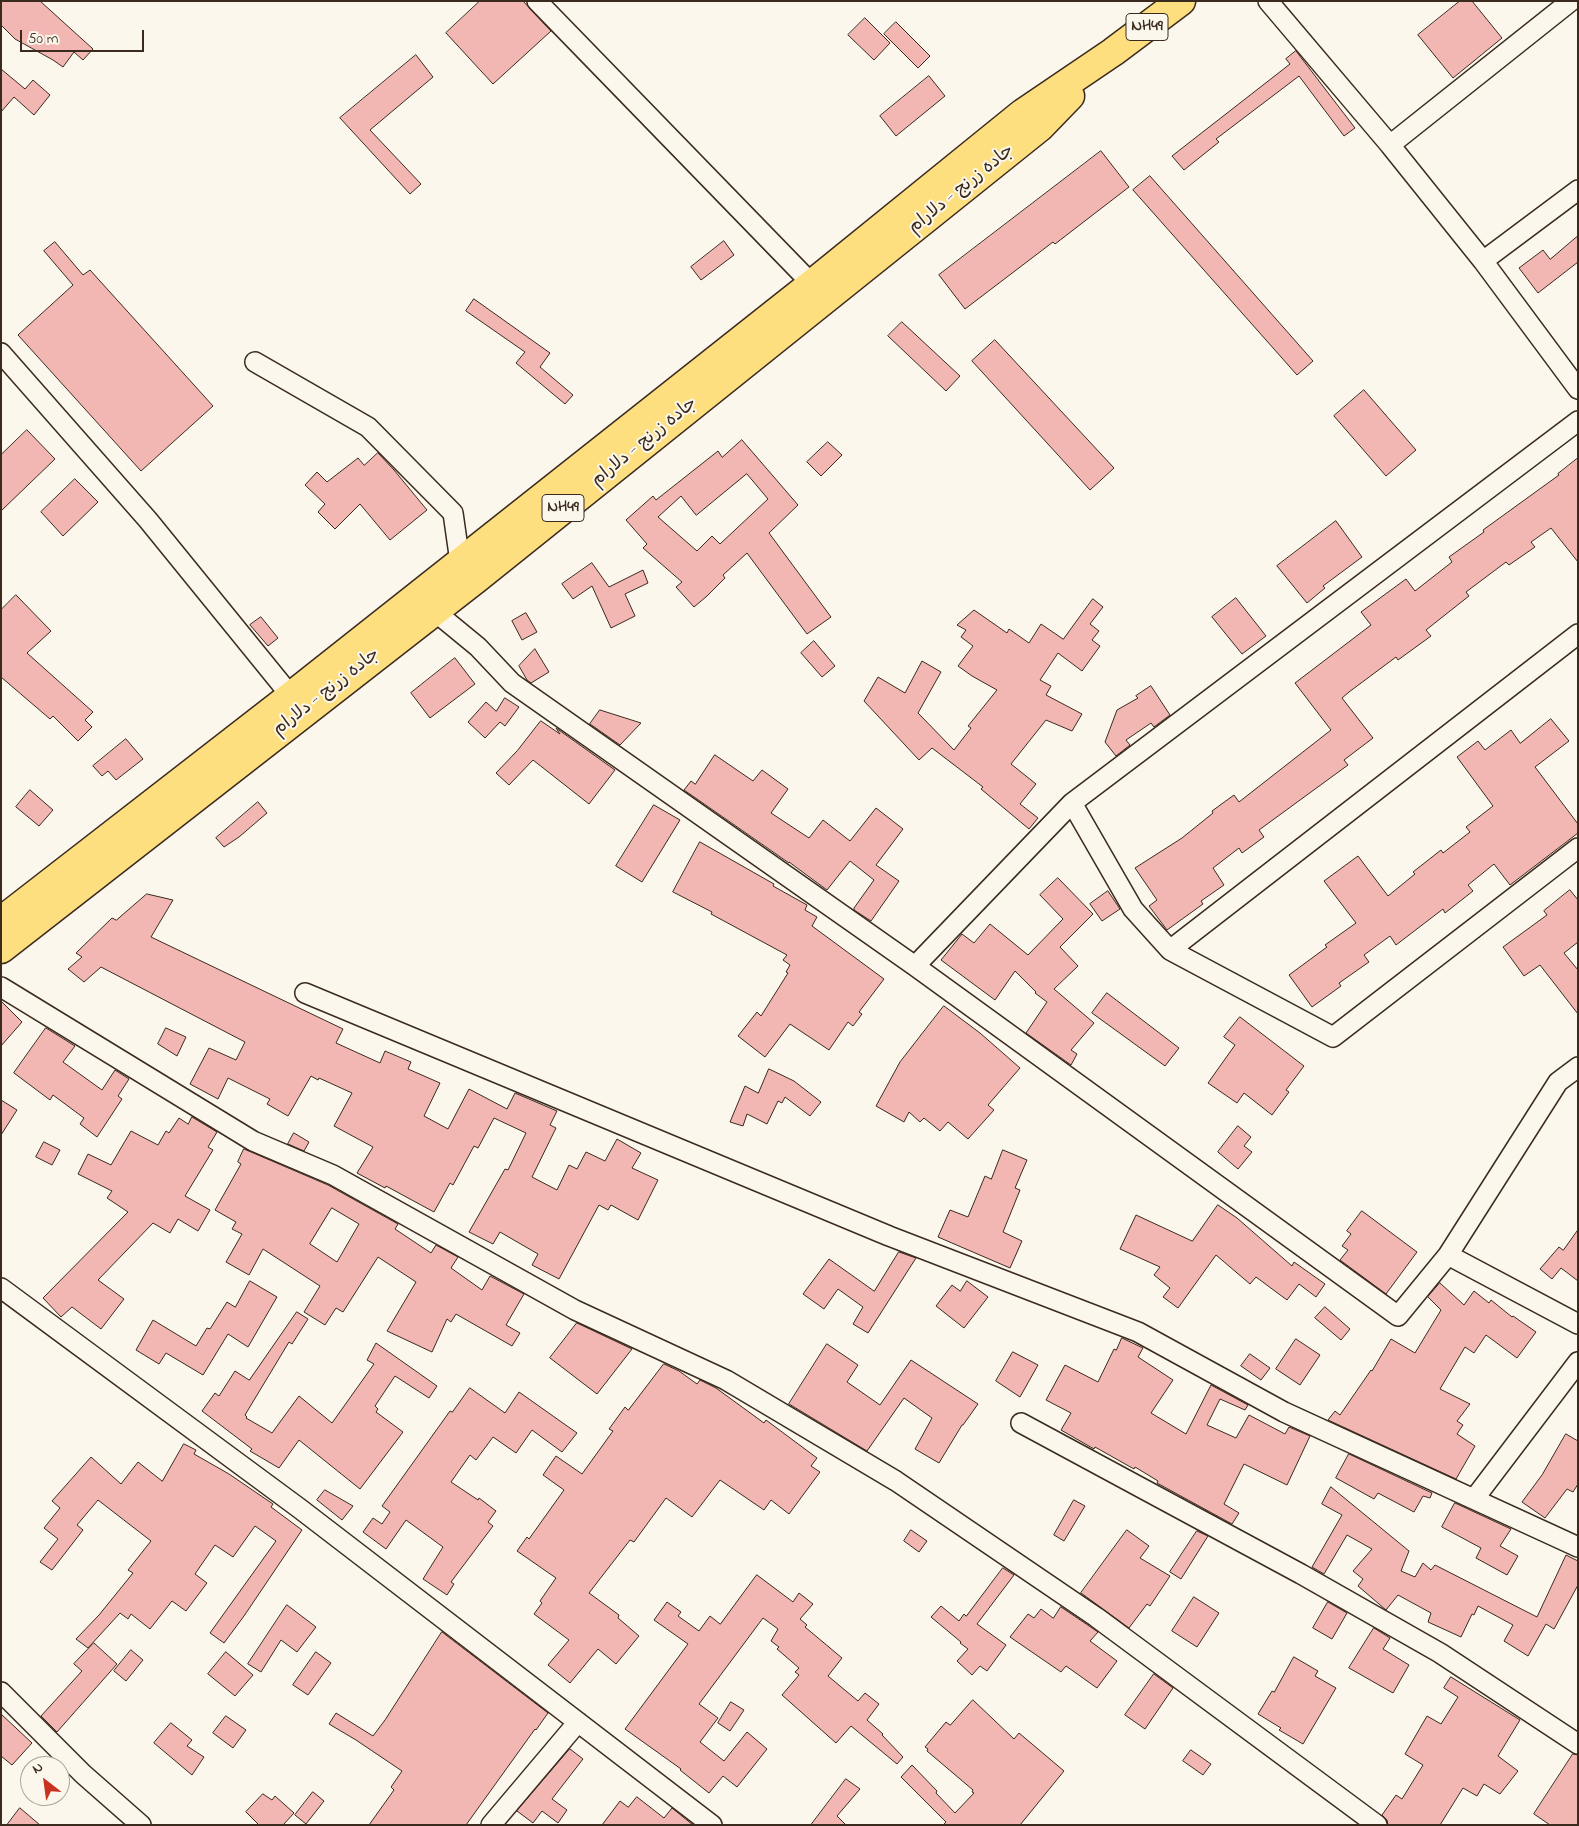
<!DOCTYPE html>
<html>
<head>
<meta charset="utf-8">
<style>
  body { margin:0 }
  #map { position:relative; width:1579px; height:1826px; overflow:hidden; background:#fbf7ec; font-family:"Indie Flower",sans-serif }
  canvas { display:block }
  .frame { position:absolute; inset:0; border:2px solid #3b2a1e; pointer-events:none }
  .north { position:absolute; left:20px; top:1756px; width:50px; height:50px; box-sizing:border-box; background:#fbf7ec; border:1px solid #aea59a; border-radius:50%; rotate:330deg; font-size:14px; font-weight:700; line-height:20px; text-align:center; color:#3b2a1e }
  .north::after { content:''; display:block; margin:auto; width:18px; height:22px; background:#c8321e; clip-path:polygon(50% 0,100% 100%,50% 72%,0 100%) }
  .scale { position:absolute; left:20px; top:30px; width:124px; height:22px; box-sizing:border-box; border:2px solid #3b2a1e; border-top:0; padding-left:6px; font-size:15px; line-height:18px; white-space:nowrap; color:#3b2a1e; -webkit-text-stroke:4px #fbf7ec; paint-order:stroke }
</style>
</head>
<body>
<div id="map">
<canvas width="1579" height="1826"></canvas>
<div class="frame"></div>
<div class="north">N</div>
<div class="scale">50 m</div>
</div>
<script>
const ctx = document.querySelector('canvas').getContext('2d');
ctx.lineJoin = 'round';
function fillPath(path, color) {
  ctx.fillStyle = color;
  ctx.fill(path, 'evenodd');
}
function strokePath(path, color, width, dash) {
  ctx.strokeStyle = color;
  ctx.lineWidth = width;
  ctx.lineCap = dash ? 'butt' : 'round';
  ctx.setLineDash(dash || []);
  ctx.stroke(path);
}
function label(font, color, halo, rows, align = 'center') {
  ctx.font = font + ' "Indie Flower","Playpen Sans Arabic",sans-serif';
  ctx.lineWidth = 4;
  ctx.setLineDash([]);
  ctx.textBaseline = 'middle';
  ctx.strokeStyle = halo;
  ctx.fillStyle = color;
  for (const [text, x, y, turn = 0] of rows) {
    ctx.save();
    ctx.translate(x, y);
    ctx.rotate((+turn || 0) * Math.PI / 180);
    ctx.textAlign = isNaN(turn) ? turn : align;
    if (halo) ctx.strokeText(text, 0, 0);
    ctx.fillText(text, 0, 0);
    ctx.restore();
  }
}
const building = new Path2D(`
  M1,1H40L93,49L83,60L74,52L63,67L53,60L15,39L1,25Z
  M480,1H523L551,31L493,84L446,33Z
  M1460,1H1472L1502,38L1453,78L1418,35Z
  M865,18L890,43L874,60L848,35Z
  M896,22L930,56L918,68L884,34Z
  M1296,51L1355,128L1344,136L1299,76L1216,139L1219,142L1184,170L1172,156L1290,64L1286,59Z
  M416,55L433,77L370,130L421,184L410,194L340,118Z
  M1,69L25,89L33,80L50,95L34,115L14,97L1,112Z
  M929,76L945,96L896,136L880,116Z
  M1101,151L1129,187L1055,244L1053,242L965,309L939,275Z
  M1150,176L1313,361L1297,375L1133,190Z
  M1578,236V262L1538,293L1519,268L1543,250L1550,259Z
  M724,241L734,255L701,280L691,267Z
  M55,242L83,275L90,270L213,406L141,471L18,335L73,285L44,251Z
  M474,299L550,353L540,367L573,395L565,404L516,363L525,352L466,311Z
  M902,322L960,376L946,391L888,336Z
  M995,340L1114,468L1090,490L972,361Z
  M1364,390L1416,450L1386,476L1334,416Z
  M27,430L55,459L1,511V455Z
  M742,440L798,505L769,533L831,617L807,634L747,553L723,575L725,578L707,596L694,607L676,587L682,582L643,548L647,544L626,520L653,496L656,500L718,451L722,457ZM747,474L768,499L720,544L712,536L697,551L658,517L681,496L696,515Z
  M828,442L842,455L821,476L807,462Z
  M378,453L394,470L427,510L390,540L360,504L335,529L318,512L325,504L305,485L317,472L327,482L358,458L364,465Z
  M1578,458V562L1551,528L1531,542L1535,547L1509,565L1506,562L1466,592L1469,596L1426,630L1431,636L1398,660L1396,657L1349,692L1342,698L1373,738L1344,760L1348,765L1259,830L1264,837L1242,853L1239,848L1213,868L1224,885L1201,901L1203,904L1167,930L1149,906L1157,900L1135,868L1182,838L1213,813L1212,811L1234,795L1239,802L1331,730L1295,683L1371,625L1361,612L1406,579L1415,591L1452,562L1449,557L1484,532L1483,530L1559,475L1558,474Z
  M75,479L98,502L63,536L41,512Z
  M1336,521L1362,557L1323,586L1325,588L1307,603L1277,566Z
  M592,563L609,587L643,570L648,583L625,594L635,616L611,628L592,586L573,599L562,584Z
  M16,595L51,631L27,653L93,712L85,720L92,727L78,741L53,716L50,719L1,677V610Z
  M1236,598L1266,636L1242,654L1212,617Z
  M1093,599L1103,607L1090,624L1099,631L1092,640L1100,646L1082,671L1058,653L1040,680L1051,686L1046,695L1082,714L1072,731L1046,720L1011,764L1036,784L1020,804L1038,818L1029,829L981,789L983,787L932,748L919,760L864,701L878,677L905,693L922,661L941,672L918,713L954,750L971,728L968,726L997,690L972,676L958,666L973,646L961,637L966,630L957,625L974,610L1007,633L1009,629L1029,643L1041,624L1063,639Z
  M526,613L537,632L522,640L512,621Z
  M261,617L278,638L268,646L250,625Z
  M814,641L835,666L822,677L801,653Z
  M535,649L549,672L531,683L527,680L519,666Z
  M455,658L475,684L430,718L411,693Z
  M1151,686L1170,715L1154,727L1151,723L1126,740L1130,745L1116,756L1105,742L1117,710L1138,698L1136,696Z
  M505,698L519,707L505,726L500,722L485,738L468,722L486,702L496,711Z
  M600,710L641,723L620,745L590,724Z
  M1551,719L1569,741L1535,767L1578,824V833L1510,885L1494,864L1468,885L1473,891L1445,913L1443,909L1396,945L1390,936L1364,955L1369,962L1339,983L1341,986L1312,1007L1289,975L1327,947L1325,945L1356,923L1324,881L1358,856L1388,896L1415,874L1413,872L1441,850L1443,853L1470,832L1466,827L1493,806L1457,757L1478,741L1485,750L1511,730L1520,743Z
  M541,721L560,734L556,728L615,770L589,804L533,760L509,785L496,773L517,751Z
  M126,739L143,759L116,780L108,771L102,776L93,766Z
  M715,755L753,781L762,770L788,789L771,813L809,838L823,820L850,841L876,808L903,829L876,865L899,881L871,921L854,910V908L874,880L850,861L827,890L789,862V863L684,790L691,781L695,784Z
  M30,790L53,810L39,826L16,807Z
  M258,802L267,813L239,837L224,847L216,838Z
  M654,805L680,820L642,882L616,866Z
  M700,842L774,884L773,886L807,905L805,910L817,917L812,926L884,979L859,1012L862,1014L853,1026L848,1022L829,1050L790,1024L765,1057L738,1036L757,1012L761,1016L788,973L786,972L790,965L783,960L787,955L711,914L712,912L673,892Z
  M1058,878L1093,914L1060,947L1078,966L1054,989L1094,1023L1071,1050L1077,1054L1071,1065L1026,1033L1047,1002L1035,993L1036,992L1015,971L995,1000L941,960L962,934L974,943L990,924L1028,955L1063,919L1040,895Z
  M1570,890L1578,900V942L1564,953L1578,970V1014L1540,965L1524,976L1503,947L1547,915L1544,911Z
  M1108,891L1120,909L1102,921L1090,904Z
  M147,894L173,900L151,937L343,1029L336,1043L380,1063L385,1051L411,1062L408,1069L440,1083L424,1116L448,1129L469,1089L507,1109L515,1093L557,1111L550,1125L556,1128L532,1177L557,1190L569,1165L577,1169L586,1152L605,1161L617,1139L641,1153L632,1168L658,1180L638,1220L611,1205L608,1210L599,1205L559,1279L532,1265L538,1254L500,1232L493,1244L469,1232L505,1169L508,1170L526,1133L494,1118L478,1148L474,1146L453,1185L450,1183L434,1212L386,1186L385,1188L357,1173L373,1147L334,1126L352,1093L319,1078L318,1080L311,1076L288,1116L267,1104L270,1099L228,1078L218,1099L190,1084L209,1048L236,1060L245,1042L101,967L84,982L68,969L82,957L76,953L112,918L116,920Z
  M1107,993L1179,1048L1165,1066L1092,1013Z
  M1,1001L22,1022L1,1046Z
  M944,1006L980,1033L1020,1068L988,1105L994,1110L968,1139L948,1122L940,1131L924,1118L920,1122L909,1112L904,1122L876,1106L900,1062Z
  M1240,1017L1304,1066L1286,1090L1289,1092L1272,1115L1244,1093L1237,1103L1208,1083L1235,1045L1224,1037Z
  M46,1028L75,1046L63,1062L102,1090L115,1070L129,1079L118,1096L122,1099L97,1137L80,1124L84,1118L53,1095L50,1100L14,1073Z
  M166,1028L186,1037L177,1056L158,1044Z
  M769,1069L794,1081L821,1102L810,1116L785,1097L782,1103L778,1101L767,1124L747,1114L743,1126L730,1122L745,1086L758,1093Z
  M1,1100L17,1110L1,1135Z
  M192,1117L217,1132L208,1147L213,1150L185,1196L210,1210L198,1231L178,1219L170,1233L153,1223L98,1280L124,1299L101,1329L72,1307L61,1317L43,1298L128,1212L107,1198L112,1191L78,1174L88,1154L111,1165L131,1131L158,1145L166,1131L169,1133L179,1118L188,1124Z
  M1238,1126L1251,1137L1244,1146L1252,1152L1238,1169L1218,1152Z
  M294,1133L309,1142L304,1151L288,1144Z
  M44,1142L60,1150L52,1165L36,1157Z
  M244,1149L328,1185L398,1224L395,1229L431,1253L436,1245L458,1257L451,1268L482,1290L490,1276L524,1294L506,1325L520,1333L512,1346L456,1314L451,1322L447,1319L432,1352L387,1331L416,1282L378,1257L343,1312L336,1308L325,1325L304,1312L320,1286L263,1249L249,1275L226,1262L242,1234L232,1229L236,1222L215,1210L241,1164L238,1162ZM332,1208L359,1224L337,1262L310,1244Z
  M1003,1150L1027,1160L1015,1188L1020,1190L1003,1232L1022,1241L1010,1268L938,1237L950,1210L968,1217L985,1176L991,1179Z
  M1218,1205L1237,1218L1292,1266L1294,1262L1325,1284L1316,1297L1299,1284L1287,1300L1256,1277L1250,1284L1216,1255L1178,1308L1163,1297L1170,1288L1154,1275L1160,1267L1120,1249L1136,1215L1192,1241Z
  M1362,1211L1417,1252L1386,1294L1340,1260L1348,1250L1342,1246L1351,1234L1347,1231Z
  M1578,1230V1281L1561,1268L1552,1279L1540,1269L1559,1247L1563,1250Z
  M899,1252L916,1258L868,1333L853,1324L863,1307L838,1289L824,1309L803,1294L829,1259L874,1291Z
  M250,1281L277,1297L248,1347L228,1334L203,1375L166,1353L159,1364L136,1350L153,1320L196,1346L207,1328L210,1329L227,1302L235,1307Z
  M967,1281L988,1297L964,1328L936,1306L952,1285L960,1291Z
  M1440,1283L1464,1305L1474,1291L1489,1303L1491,1300L1512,1317L1513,1316L1536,1332L1517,1358L1486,1335L1474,1353L1465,1347L1440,1389L1470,1404L1457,1421L1463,1425L1457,1434L1475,1446L1456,1479L1328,1420L1335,1411L1340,1415L1371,1370L1372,1371L1391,1339L1415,1353L1441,1310L1428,1297Z
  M1325,1307L1350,1329L1341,1340L1315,1318Z
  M297,1312L308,1319L292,1344L289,1342L245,1415L247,1417L246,1418L272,1433L299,1396L332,1423L374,1364L367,1360L376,1343L437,1386L429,1398L395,1376L375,1406L378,1409L376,1412L403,1432L360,1489L299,1440L279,1468L250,1451L252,1449L202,1411L215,1393L219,1396L235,1371L249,1380Z
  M577,1323L632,1349L597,1394L550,1358Z
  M1122,1338L1143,1348L1138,1357L1173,1380L1151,1413L1186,1434L1211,1385L1248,1405L1245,1410L1220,1399L1207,1425L1236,1438L1249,1415L1285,1434L1289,1427L1310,1436L1287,1485L1244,1464L1224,1504L1239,1513L1232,1524L1157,1483L1158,1481L1135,1467L1134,1469L1095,1447L1094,1449L1061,1430L1071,1413L1046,1400L1065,1365L1098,1382L1114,1349L1116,1350Z
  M1296,1339L1320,1355L1300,1385L1276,1369Z
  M827,1344L858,1365L847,1382L880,1405L911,1360L978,1404L963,1425H962L939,1463L915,1449L932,1418L904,1398L867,1451L789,1404Z
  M1013,1352L1038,1365L1020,1397L996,1381Z
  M1250,1354L1270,1368L1261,1380L1241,1366Z
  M664,1364L679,1371L697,1384L700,1380L716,1388L764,1423L766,1420L817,1458L811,1466L820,1472L789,1514L771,1500L764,1510L720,1480L692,1517L666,1498L634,1542L630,1540L589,1593L619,1615L618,1618L639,1636L616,1664L598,1649L570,1683L548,1665L569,1640L534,1614L542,1603L540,1601L556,1578L517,1551L527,1537L529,1539L564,1490L543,1475L556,1456L582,1474L613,1431L609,1429L625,1407L628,1410Z
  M470,1388L505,1413L519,1392L577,1433L562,1452L532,1430L516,1453L493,1437L476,1460L470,1455L451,1482L478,1500L479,1498L496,1511L488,1522L493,1526L451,1582L454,1584L447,1595L423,1579L443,1547L406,1520L386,1549L363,1532L373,1518L382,1524L390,1512L382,1506L450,1411L452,1412Z
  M1566,1434L1578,1441V1484L1573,1492L1567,1489L1545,1518L1522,1502L1542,1475Z
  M184,1444L196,1450L194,1454L229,1474L273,1504L271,1507L302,1530L244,1616L224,1643L210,1633L276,1541L255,1526L233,1557L215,1545L195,1574L207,1583L186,1611L172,1601L150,1629L131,1614L128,1619L120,1613L88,1648L76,1639L99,1615L133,1573L128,1570L151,1541L98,1500L77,1525L83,1530L52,1570L40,1562L58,1539L44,1528L60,1508L52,1501L91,1457L121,1484L138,1462L162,1481Z
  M1349,1454L1432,1493L1430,1498L1423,1496L1414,1512L1378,1493L1374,1499L1336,1478Z
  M1331,1487L1409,1551L1401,1571L1415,1577L1423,1563L1431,1570L1435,1565L1537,1617L1566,1555L1578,1561V1585L1554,1629L1546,1624L1528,1656L1504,1641L1513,1625L1478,1606L1474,1615L1472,1614L1461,1637L1428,1622L1431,1613L1398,1595L1386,1610L1358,1586L1363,1579L1353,1571L1372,1549L1347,1535L1324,1574L1312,1567L1342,1515L1322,1504Z
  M325,1490L353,1506L342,1520L317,1500Z
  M1074,1500L1085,1506L1064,1541L1054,1535Z
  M1455,1503L1511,1529L1500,1546L1518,1556L1507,1575L1476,1558L1481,1548L1442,1527Z
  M911,1530L927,1541L919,1552L904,1541Z
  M1127,1530L1149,1546L1140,1558L1170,1576L1150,1606L1147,1604L1129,1628L1081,1593Z
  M1197,1531L1208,1536L1181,1579L1170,1572Z
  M1003,1568L1014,1575L977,1624L1006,1645L987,1671L980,1666L972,1675L957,1661L968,1649L960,1643L961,1642L931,1617L941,1606L959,1621L964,1614L966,1616Z
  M757,1575L793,1602L799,1593L813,1604L800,1619L807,1625L805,1627L842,1658L828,1676L858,1701L865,1693L879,1704L867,1720L883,1734L882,1735L903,1757L897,1764L851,1726L836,1743L782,1695L799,1675L795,1672L799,1668L777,1649L779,1647L771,1641L778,1629L763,1618L699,1704L718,1718L700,1742L724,1761L747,1732L767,1749L737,1787L723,1776L709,1793L680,1770L681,1769L625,1729L688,1644L654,1620L667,1602L681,1612L678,1616L699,1631L710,1616L720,1624Z
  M1194,1597L1219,1613L1197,1647L1172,1631Z
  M1328,1602L1347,1613L1332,1639L1313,1628Z
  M287,1605L316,1627L297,1652L281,1640L261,1672L248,1664Z
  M1061,1607L1098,1632L1090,1641L1117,1661L1097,1688L1066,1666L1061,1672L1010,1637L1028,1614L1034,1618L1041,1609L1053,1618Z
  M1374,1628L1390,1638L1383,1649L1409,1665L1393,1693L1349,1668Z
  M442,1632L548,1713L536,1730L535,1729L466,1825H369L394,1790L391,1787L402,1771L356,1740L329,1724L336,1713L373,1736L385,1720Z
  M94,1643L117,1664L57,1732L41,1716L82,1671L74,1664Z
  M131,1650L143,1660L126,1681L114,1671Z
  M226,1652L253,1675L235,1696L208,1674Z
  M316,1652L331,1663L308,1695L293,1685Z
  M1294,1657L1318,1671L1315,1676L1336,1688L1303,1744L1279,1730L1281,1728L1258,1714L1272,1691L1274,1692Z
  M1154,1674L1173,1688L1145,1729L1125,1715Z
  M1451,1677L1520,1720L1498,1756L1518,1771L1500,1794L1484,1784L1477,1796L1463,1788L1440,1825H1388L1387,1820L1382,1815L1396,1795L1402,1799L1423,1765L1405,1754L1427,1716L1441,1724L1458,1697L1444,1688Z
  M973,1700L1014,1739L1019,1733L1064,1771L1020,1825H943L946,1822L901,1777L912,1765L937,1791L936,1793L955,1813L974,1793L972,1792L973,1790L927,1751L928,1749L925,1747L946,1722L950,1725Z
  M731,1702L744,1710L730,1731L718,1723Z
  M1,1714L32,1743L12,1765L1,1756Z
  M226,1716L246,1730L233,1748L213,1733Z
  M171,1723L192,1740L187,1746L204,1757L192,1775L154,1743Z
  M570,1749L583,1759L552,1799L567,1810L558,1823L542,1811L533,1823L517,1811Z
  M1191,1750L1211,1764L1203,1775L1183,1761Z
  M1573,1754L1578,1755V1825H1550L1534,1814Z
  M846,1779L860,1789L837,1816L846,1825H811Z
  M313,1792L324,1801L306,1824L295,1815Z
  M263,1794L272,1800L275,1796L294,1813L283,1825H259L246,1812Z
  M637,1797L664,1818L672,1808L693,1825H602L620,1801L628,1807Z
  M20,1808L40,1825H7Z`);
const street = new Path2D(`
  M537,1L812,284
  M1268,1L1390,145L1483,261L1578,389
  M1390,145L1571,1
  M1483,261L1578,190
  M1,353L148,520L291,696
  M255,362L368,427L453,513L460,562L466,569
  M433,610L478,647L512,683L915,966L1398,1316L1448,1255L1558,1082L1578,1067
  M1072,803L1133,909L1170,950L1333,1037L1578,848
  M1170,950L1578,634
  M915,966L1072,803L1578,421
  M1,987L253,1141L333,1175L575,1310L726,1380L896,1481L1096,1617L1377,1825
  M305,993L889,1236L1138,1332L1284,1412L1578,1547
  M1448,1255L1578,1324
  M1,1288L299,1508L712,1825
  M1021,1423L1301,1574L1440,1653L1578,1744
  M1474,1499L1578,1362
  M1,1692L83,1774L141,1825
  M491,1825L578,1722`);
const highway = new Path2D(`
  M1,921L291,696L812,284L1023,113L1113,52L1181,1
  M1,949L476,579L1040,127L1070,96`);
const shields = [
  [1147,27,42],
  [563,508,42]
];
const shieldNames = [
  ["NH49",1147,27],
  ["NH49",563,508]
];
const streetNames = [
  ["جاده زرنج - دلارام",962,190,-39],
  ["جاده زرنج - دلارام",645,443,-39],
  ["جاده زرنج - دلارام",327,693,-38]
];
fillPath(building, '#f3b7b3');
strokePath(building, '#3b2a1e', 1);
strokePath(street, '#3b2a1e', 22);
strokePath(highway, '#3b2a1e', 31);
strokePath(street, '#fbf7ec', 19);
strokePath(highway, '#fedf80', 28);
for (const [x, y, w] of shields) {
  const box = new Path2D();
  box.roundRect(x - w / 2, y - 13.5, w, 27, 4);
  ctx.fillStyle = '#fbf7ec';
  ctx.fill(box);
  strokePath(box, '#3b2a1e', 1);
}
label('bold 16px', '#3b2a1e', null, shieldNames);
label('18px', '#3b2a1e', '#fbf7ec', streetNames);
</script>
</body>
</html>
